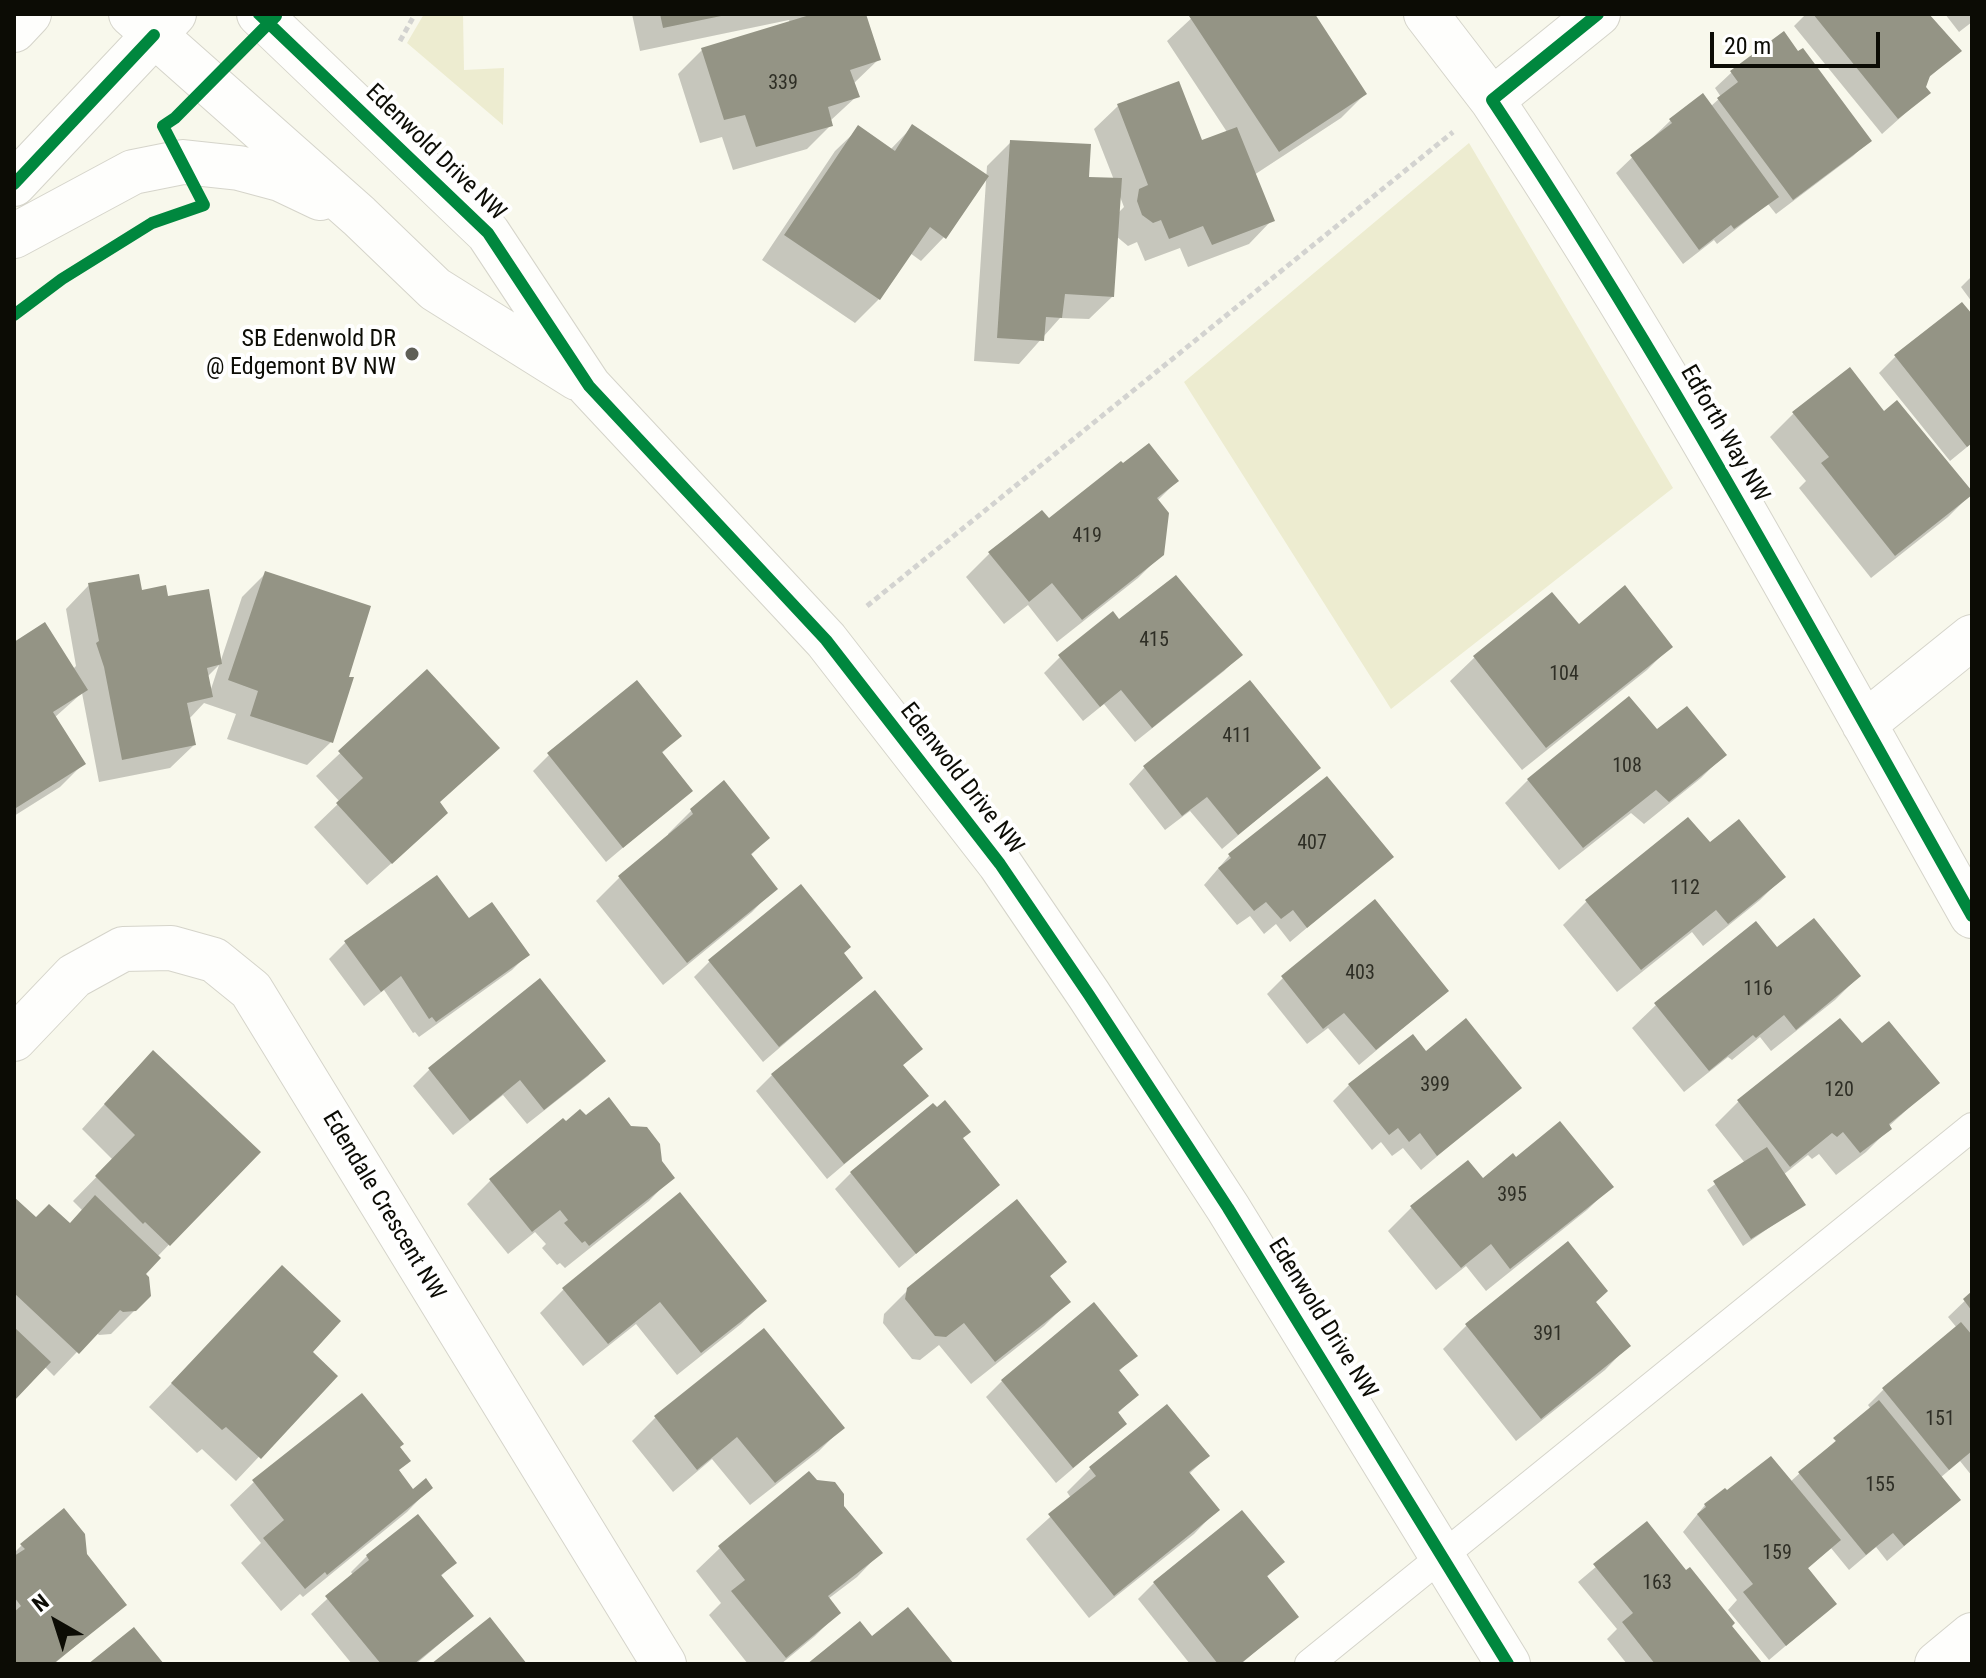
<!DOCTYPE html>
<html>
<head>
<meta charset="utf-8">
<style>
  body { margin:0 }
  #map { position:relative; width:1986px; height:1678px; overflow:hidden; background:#f8f8ec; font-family:"Roboto Condensed",sans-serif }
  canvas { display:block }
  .frame { position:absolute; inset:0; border:16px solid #0c0c05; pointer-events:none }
  .north { position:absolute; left:16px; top:1582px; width:80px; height:80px; -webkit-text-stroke:6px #fff; paint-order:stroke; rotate:321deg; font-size:22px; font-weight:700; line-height:32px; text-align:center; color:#0c0c05 }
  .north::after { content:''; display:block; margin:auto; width:28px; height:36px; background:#0c0c05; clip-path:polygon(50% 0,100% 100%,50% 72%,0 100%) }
  .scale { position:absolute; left:1710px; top:32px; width:170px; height:36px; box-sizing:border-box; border:4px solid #0c0c05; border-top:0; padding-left:10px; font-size:24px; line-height:28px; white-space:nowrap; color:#0c0c05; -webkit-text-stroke:6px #fff; paint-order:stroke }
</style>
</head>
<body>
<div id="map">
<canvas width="1986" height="1678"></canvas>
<div class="frame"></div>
<div class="north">N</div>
<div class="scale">20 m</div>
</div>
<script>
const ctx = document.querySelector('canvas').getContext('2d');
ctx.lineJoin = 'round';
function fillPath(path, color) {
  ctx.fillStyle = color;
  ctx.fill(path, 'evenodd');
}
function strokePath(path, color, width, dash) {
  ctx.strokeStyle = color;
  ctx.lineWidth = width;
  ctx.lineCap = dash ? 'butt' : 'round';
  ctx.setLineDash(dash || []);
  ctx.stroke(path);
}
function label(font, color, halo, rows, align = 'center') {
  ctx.font = font + ' "Roboto Condensed",sans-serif';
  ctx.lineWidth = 8;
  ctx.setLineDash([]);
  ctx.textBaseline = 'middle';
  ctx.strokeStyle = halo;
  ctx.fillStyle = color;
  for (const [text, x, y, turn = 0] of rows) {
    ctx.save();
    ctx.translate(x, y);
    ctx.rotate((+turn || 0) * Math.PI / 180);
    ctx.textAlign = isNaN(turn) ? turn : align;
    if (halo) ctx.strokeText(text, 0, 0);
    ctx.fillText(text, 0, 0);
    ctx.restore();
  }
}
const green = new Path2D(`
  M424,14H463L464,70L504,68L503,125L407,43Z
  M1469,143L1673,488L1391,709L1184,382Z`);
const shadow = new Path2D(`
  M632,14H810L806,18L820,14H863L879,59L853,84L857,96L830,121L831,125L807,149L733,170L722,137L700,143L678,74L702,50L790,23L789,20L640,51Z
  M1196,14H1312L1365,94L1341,118L1254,175L1272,220L1249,244L1188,267L1180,248L1145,261L1137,242L1128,246L1116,236L1113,296L1089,319L1060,318L1019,364L974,361L987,166L1011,142L1087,179L1114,180L1094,129L1118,106L1201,143L1227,132L1167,41ZM1119,194L1124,207L1118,213Z
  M1806,14H1928L1959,51L1926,80L1924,88L1928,93L1882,134L1794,26Z
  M1945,14H1972V22L1959,32Z
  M1798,54L1869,141L1853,156L1776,214L1768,204L1717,244L1714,240L1683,264L1616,173L1670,121L1702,96L1710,107L1721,97L1715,88L1731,73Z
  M912,127L944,237L921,261L910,253L879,299L855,323L762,260L835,151L859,128L890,150Z
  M1972,276V302L1961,287Z
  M1962,304L1972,317V443L1950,461L1879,373L1895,357Z
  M1850,369L1884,414L1972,493L1948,517L1871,578L1799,488L1806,481L1770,437L1793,414Z
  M1177,481L1157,501L1162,554L1138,578L1057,642L1028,605L1004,624L966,577L989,554Z
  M266,573L346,678L331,742L307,765L227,739L236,714L204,703L189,719L194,745L170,768L99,782L82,693L54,718L83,764L60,787L14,816V644L44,625L72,670L76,666L66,609L89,585L167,598L220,663L242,597ZM219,665L210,692L207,677Z
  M1552,595L1579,627L1671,646L1647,670L1522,770L1450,681L1474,658Z
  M1119,622L1240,655L1224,671L1135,742L1104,704L1083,721L1044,673L1060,657Z
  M427,671L438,803L422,836L367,885L314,827L340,802L316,776Z
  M1249,683L1318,768L1222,849L1190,811L1165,830L1129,784L1144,768Z
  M1657,732L1724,755L1701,778L1644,824L1631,813L1559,870L1505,803L1528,780Z
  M679,736L661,754L690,791L606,862L533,771L549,755Z
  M691,811L768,838L750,856L775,888L752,912L663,985L596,901L619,878L669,836L668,834Z
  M1688,820L1709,845L1783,877L1760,900L1703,946L1692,932L1617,992L1563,925L1586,902Z
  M1229,856L1391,857L1290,942L1276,924L1264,934L1250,916L1237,925L1204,885Z
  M436,878L469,921L528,954L512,970L419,1037L415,1032L413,1033L384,990L364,1006L329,959L345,943Z
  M1777,950L1859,976L1835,1000L1771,1051L1760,1037L1732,1060L1728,1057L1684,1092L1632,1028L1656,1005Z
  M842,953L861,978L763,1062L694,977L710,961Z
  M1283,978L1447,991L1359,1065L1328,1028L1307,1044L1267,994Z
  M540,981L603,1060L588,1076L527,1124L503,1095L453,1135L413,1086L429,1070Z
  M1840,1021L1862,1046L1937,1082L1888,1127L1889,1129L1866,1152L1836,1175L1819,1154L1812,1159L1808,1155L1783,1175L1803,1204L1743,1246L1707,1190L1745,1163L1715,1125L1738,1102Z
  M1412,1037L1426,1054L1519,1087L1421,1170L1403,1148L1392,1156L1381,1142L1372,1150L1333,1101L1349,1085Z
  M920,1049L902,1066L926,1095L827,1179L756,1091L772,1075Z
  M130,1076L258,1152L157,1257L143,1275L135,1310L111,1334L99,1335L96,1332L54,1376L44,1366L14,1398V1200L36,1220L69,1225L83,1211L73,1201L113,1160L82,1129Z
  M936,1110L998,1185L899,1268L835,1189L851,1173Z
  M660,1162L672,1177L649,1201L565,1268L560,1263L557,1265L542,1248L546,1244L535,1232L508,1254L467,1204L491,1180Z
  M1483,1180L1611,1187L1587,1210L1486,1291L1466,1266L1436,1290L1388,1231L1412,1207Z
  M680,1195L765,1301L741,1324L677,1375L636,1324L583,1366L540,1313L563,1290Z
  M1065,1262L1048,1278L1068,1302L1044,1326L971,1384L939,1345L920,1360L912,1359L883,1323L884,1314L908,1290Z
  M259,1292L310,1352L335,1376L236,1481L202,1449L197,1453L149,1407Z
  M1972,1294V1476L1960,1461L1940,1478L1958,1500L1887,1561L1876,1547L1849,1570L1831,1548L1806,1570L1835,1604L1769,1660L1728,1610L1737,1600L1683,1532L1705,1505L1790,1482L1871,1409L1868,1405L1884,1389L1957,1328L1948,1317Z
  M1594,1303L1628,1346L1605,1370L1516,1441L1443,1349L1467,1325Z
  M764,1331L842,1428L819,1451L750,1505L712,1459L673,1492L632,1441L655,1418Z
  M1135,1356L1118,1372L1136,1395L1117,1414L1125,1424L1056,1483L986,1397L1002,1381Z
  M1167,1407L1208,1456L1189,1474L1217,1510L1194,1534L1089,1618L1026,1539L1071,1498L1067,1492L1090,1469Z
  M398,1448L397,1472L413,1491L430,1488L407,1512L303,1597L300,1594L281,1611L241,1563L261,1543L230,1505L254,1482Z
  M842,1507L880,1553L857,1577L828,1599L839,1612L815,1636L781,1664H748L709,1615L721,1603L696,1571L720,1548Z
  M1647,1524L1729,1626L1757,1664H1627L1607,1639L1617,1629L1578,1582Z
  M22,1545L85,1555L124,1605L54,1664H14V1553Z
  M367,1556L454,1563L440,1577L472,1616L416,1664H352L311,1614L353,1575L351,1572Z
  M1282,1562L1266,1578L1296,1616L1241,1664H1190L1138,1599L1154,1583Z`);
const building = new Path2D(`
  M660,14H725L726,15L663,28Z
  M813,14H866L881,60L850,70L860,97L828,107L833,126L756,147L745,115L724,120L701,48Z
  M1192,14H1315L1367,94L1279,152L1189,16Z
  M1813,14H1929L1962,51L1930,76L1926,87L1931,93L1898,119Z
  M1784,31L1798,51L1803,48L1872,141L1793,200L1717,98L1738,82L1730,71Z
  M1179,81L1202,140L1237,127L1275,221L1212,245L1203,226L1169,239L1161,220L1153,223L1142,215L1137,201L1139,189L1148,185L1117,104Z
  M1703,93L1779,197L1734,229L1731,225L1699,250L1630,155L1672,123L1669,119Z
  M912,124L989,176L946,239L930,227L880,300L784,235L858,125L895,151Z
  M1010,140L1091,144L1089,177L1122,178L1114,297L1065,294L1062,318L1046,317L1044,341L997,338Z
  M1962,302L1972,314V443L1967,447L1894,355Z
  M1850,367L1884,411L1897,400L1972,491V495L1895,556L1821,463L1829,457L1792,412Z
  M1149,443L1179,481L1157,498L1169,513L1164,555L1082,620L1052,583L1029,602L988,552L1042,510L1049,518L1121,461L1123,463Z
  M265,571L371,606L349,677H354L333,743L250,716L258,691L228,680Z
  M139,574L142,590L166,585L168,596L209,589L222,664L207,668L213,697L187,703L196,745L122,760L104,667L96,643L99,641L88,583Z
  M1176,575L1243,655L1152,728L1121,690L1100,707L1058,655L1113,611L1119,619Z
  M1625,585L1673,647L1546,748L1473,656L1552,592L1579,624Z
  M45,622L88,690L53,712L86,764L16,808L14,642Z
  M427,669L500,748L440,802L448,813L392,864L336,803L363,778L338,751Z
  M637,680L682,736L662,752L693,791L623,848L547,753Z
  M1250,680L1321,768L1238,835L1207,797L1182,816L1143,766Z
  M1629,696L1657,729L1687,706L1727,755L1669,802L1656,790L1583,848L1527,779Z
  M1327,776L1394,857L1307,928L1293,910L1281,919L1266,902L1254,911L1218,868L1231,858L1228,854Z
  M724,780L770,838L751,854L778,889L687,963L618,876L693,814L690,809Z
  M1688,817L1710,842L1739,819L1786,877L1728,924L1716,910L1641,970L1585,900Z
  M437,875L469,918L492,902L530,955L436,1022L432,1017L429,1019L401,976L381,992L344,941Z
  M801,884L851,947L844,953L863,978L779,1047L708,960Z
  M1375,899L1449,991L1376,1050L1344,1013L1323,1029L1281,976Z
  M1814,918L1861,976L1796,1030L1784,1015L1756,1038L1753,1035L1709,1071L1654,1003L1756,921L1777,947Z
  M540,978L606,1061L544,1110L520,1080L470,1121L428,1068Z
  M875,990L923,1049L903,1065L929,1096L844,1164L771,1074Z
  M1466,1018L1522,1088L1437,1156L1420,1133L1409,1142L1398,1128L1389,1135L1348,1084L1413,1034L1426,1051Z
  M1840,1018L1862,1043L1889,1021L1940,1083L1889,1124L1892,1129L1860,1153L1843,1132L1837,1137L1832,1133L1790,1167L1737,1100Z
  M153,1050L261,1152L170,1246L145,1222L143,1224L95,1176L135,1135L104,1104Z
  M609,1097L631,1126L647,1127L660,1144L662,1161L675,1178L589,1246L585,1241L582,1243L564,1223L568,1220L560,1210L532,1232L489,1179L563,1118L566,1121L580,1109L586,1115Z
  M945,1100L971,1132L963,1138L1000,1185L916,1254L850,1172L933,1103L937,1107Z
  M1560,1121L1614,1187L1510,1269L1491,1244L1461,1268L1410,1206L1468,1160L1483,1178L1513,1153L1516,1157Z
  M1767,1147L1806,1205L1751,1239L1713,1181Z
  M680,1192L767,1301L701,1353L660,1302L608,1344L562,1288Z
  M95,1195L161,1258L146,1274L149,1277L151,1296L136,1311L123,1312L120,1310L79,1354L14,1293V1197L36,1217L49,1204L70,1223Z
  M1017,1199L1067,1262L1050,1276L1071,1302L995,1362L964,1323L946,1337L935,1336L905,1299L907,1288Z
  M1568,1241L1608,1291L1596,1302L1631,1346L1541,1419L1465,1324Z
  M282,1265L341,1321L313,1352L338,1376L261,1459L226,1427L222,1430L171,1383Z
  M1972,1291V1311L1963,1299Z
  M1094,1302L1138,1356L1119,1370L1139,1395L1118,1412L1127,1424L1073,1468L1001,1380Z
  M1961,1322L1972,1335V1451L1949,1470L1882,1388Z
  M14,1327L51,1362L14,1401Z
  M764,1328L845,1428L775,1483L737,1437L697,1470L654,1416Z
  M362,1393L404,1444L400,1447L411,1461L399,1470L413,1489L426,1478L433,1488L327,1575L325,1572L305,1589L263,1538L284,1520L252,1480Z
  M1879,1400L1961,1500L1904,1546L1893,1533L1866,1555L1798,1472L1836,1441L1833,1438Z
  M1167,1404L1210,1456L1189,1472L1220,1510L1114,1596L1048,1514L1096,1476L1089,1467Z
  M1771,1456L1841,1540L1808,1568L1837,1604L1786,1646L1743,1592L1753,1584L1697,1514L1706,1507L1704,1504L1725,1488L1727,1490Z
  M809,1471L817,1480L835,1482L844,1494V1506L883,1553L828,1596L841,1613L786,1658L731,1591L745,1580L718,1546Z
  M64,1508L85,1534L87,1554L127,1605L53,1664H14V1612L21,1606L14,1597V1556L25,1549L20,1544Z
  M1242,1510L1285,1562L1267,1576L1299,1617L1240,1664H1218L1153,1582Z
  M418,1514L457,1563L441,1575L474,1616L414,1664H381L325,1596L369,1560L366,1555Z
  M1647,1521L1686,1570L1690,1567L1735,1623L1732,1626L1762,1663L1760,1664H1655L1622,1622L1633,1613L1593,1564Z
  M908,1607L954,1664H807L860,1621L872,1636Z
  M490,1617L527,1664H431Z
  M134,1627L164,1664H88Z`);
const path = new Path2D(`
  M400,41L415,14
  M867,606L1453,132`);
const lane = new Path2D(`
  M1309,1664L1972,1127`);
const street = new Path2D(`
  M1426,14L1492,100
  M1598,14L1492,100C1667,362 1817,641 1972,916
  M1864,724L1972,637
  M14,1039L74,976L123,949L171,948L214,960L251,990L664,1664
  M1937,1664L1972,1635`);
const secondary = new Path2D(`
  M131,14L359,216L435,289L577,378
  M259,14L488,233L589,386L826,640L1000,864L1089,995L1228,1208L1508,1664
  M14,30L29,14
  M14,184L174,14
  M14,236L133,172L183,162L239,168L280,179L320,198`);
const cycleway = new Path2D(`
  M259,14L488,233L589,386L826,640L1000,864L1089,995L1228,1208L1508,1664
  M1598,14L1492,100C1667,362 1817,641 1972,916
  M14,184L154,35
  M14,315L62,279L152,223L204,205L163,126L175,118L276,16`);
const markers = [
  [412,354,8,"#5f5f56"]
];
const numberNames = [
  ["339",783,84],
  ["419",1087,537],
  ["415",1154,641],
  ["104",1564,675],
  ["411",1237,737],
  ["108",1627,767],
  ["407",1312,844],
  ["112",1685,889],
  ["403",1360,974],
  ["116",1758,990],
  ["399",1435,1086],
  ["120",1839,1091],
  ["395",1512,1196],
  ["391",1548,1335],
  ["151",1940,1420],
  ["155",1880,1486],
  ["159",1777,1554],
  ["163",1657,1584]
];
const streetNames = [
  ["Edenwold Drive NW",435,153,44],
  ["Edforth Way NW",1724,434,60],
  ["Edenwold Drive NW",961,779,52],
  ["Edendale Crescent NW",383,1206,59],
  ["Edenwold Drive NW",1322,1319,58]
];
const poiNames = [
  ["SB Edenwold DR",396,340],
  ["@ Edgemont BV NW",396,368]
];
fillPath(green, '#edecd0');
fillPath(shadow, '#0003');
fillPath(building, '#949485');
strokePath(lane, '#d5d4ca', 30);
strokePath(street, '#d5d4ca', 46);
strokePath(secondary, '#d5d4ca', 46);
strokePath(path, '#d3d3d0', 5, [6, 4]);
strokePath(lane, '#fefefc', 28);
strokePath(street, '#fefefc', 44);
strokePath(secondary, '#fefefc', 44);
strokePath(cycleway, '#00873e', 12);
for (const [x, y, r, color] of markers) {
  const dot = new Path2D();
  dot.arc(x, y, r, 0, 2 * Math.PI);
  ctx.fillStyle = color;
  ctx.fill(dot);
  strokePath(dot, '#fff', 3);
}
label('20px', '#2e2e25', null, numberNames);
label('24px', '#0c0c05', '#fff', streetNames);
label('24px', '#0c0c05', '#fff', poiNames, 'right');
</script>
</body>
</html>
